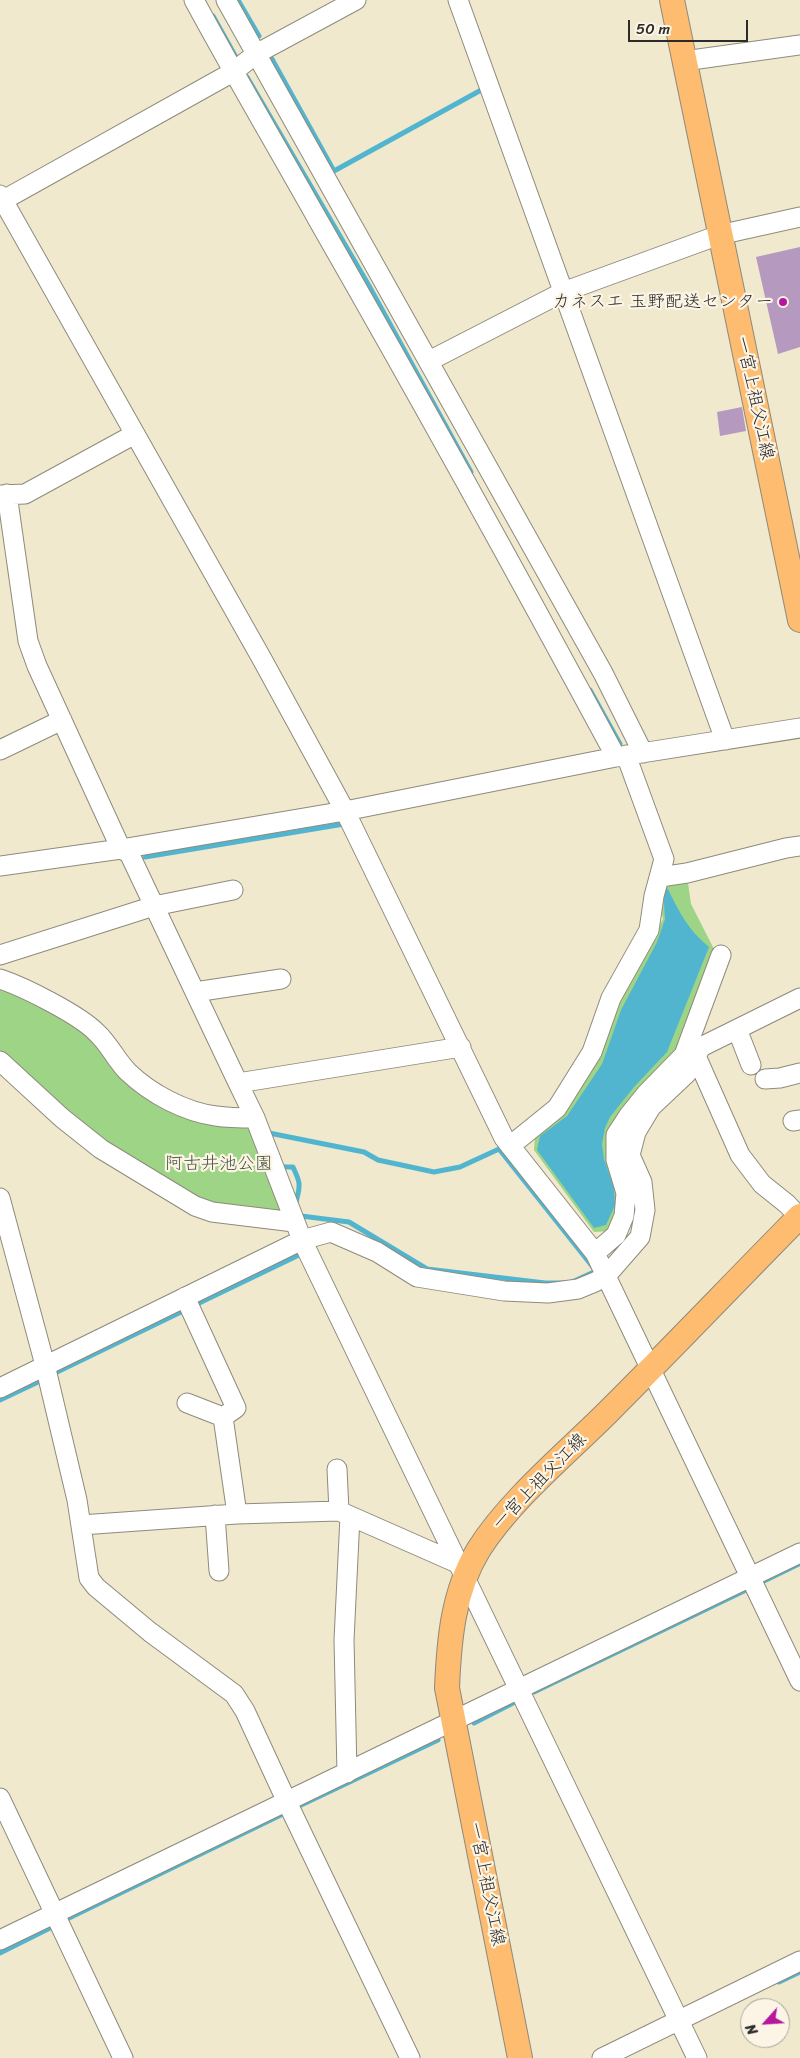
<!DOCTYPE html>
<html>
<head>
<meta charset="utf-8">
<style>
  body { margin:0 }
  #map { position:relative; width:800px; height:2058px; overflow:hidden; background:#f0e9cd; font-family:Sriracha,sans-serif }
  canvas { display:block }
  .north { position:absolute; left:740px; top:1998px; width:50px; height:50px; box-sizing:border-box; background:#fcf5e5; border:1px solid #a8a49b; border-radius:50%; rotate:244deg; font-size:14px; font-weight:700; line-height:20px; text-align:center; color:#2b2b2b }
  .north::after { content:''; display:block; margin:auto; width:18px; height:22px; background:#b5179e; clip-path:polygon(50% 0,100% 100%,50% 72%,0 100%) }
  .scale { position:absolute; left:628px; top:20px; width:120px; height:22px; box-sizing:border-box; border:2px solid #2b2b2b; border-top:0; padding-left:6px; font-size:15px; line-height:18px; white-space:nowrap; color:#2b2b2b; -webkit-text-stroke:4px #fcf5e5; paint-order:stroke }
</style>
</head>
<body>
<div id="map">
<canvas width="800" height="2058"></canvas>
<div class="north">N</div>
<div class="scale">50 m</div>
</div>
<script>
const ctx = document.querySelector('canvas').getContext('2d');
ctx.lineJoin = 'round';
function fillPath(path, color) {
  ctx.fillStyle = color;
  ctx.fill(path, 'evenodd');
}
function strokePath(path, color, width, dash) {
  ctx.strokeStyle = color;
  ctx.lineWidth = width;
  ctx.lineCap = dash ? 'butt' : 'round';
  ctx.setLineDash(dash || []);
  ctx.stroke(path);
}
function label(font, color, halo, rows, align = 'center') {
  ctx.font = font + ' Sriracha,"Klee One",sans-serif';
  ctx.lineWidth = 4.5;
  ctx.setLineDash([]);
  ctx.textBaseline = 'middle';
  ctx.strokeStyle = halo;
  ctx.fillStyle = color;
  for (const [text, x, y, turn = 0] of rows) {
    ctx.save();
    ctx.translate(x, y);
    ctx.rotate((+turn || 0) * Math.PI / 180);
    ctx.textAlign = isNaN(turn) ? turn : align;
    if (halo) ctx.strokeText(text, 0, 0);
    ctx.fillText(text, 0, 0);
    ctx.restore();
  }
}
const green = new Path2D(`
  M687,876L691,904L715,951L620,1192L611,1231L594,1232L534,1150L535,1136L597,1060L618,1006L663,919L658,896L662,885Z
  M0,979L52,1004L157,1094L255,1118L294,1222L212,1212L132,1168L0,1061Z`);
const water = new Path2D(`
  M663,888L668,889C679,912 689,931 709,947L667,1052L634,1087L610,1117L605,1128L602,1144L604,1159L614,1188L615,1205L606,1225L594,1228L537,1150L540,1136L567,1116L602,1064L621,1010L657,942L665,919Z`);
const stream = new Path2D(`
  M238,0L259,36
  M213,16L237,59
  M272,59L334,171L483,89
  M247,77L368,284L471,472
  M590,690L620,744
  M145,857L344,824
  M269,1133L364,1152L378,1160L434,1172L460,1167L499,1149L596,1271L570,1283H545L427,1269L349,1222L301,1216C291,1199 300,1199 299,1184C299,1179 295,1172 293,1167H281Z
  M195,1305L301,1254
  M55,1373L183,1311
  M0,1400L38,1382
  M764,1581L799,1564
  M534,1692L744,1591
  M474,1723L517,1701
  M299,1806L438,1740
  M67,1919L285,1813
  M0,1953L52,1927
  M779,1982L800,1972`);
const building = new Path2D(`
  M800,247V347L778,354L756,257Z
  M742,407L746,431L720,436L717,412Z`);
const minor = new Path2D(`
  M194,0C234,74 277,147 318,220C420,398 519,577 616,757
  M226,0L603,673L643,753
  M458,0L725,740
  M684,61L800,45
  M0,195L262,659L345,811L504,1138L595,1253L800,1681
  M0,202L233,72L256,54L356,0
  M429,361L563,292L719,235L800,217
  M7,494L28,641L37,666L121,849L129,853L238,1083L255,1118L302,1240L697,2058
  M0,495L25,494L135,434
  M0,750L62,720
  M0,866L121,849L345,811L616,757L800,728
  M660,877L687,873L786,848L800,846
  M0,955L154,906L233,890
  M0,979C24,987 80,1015 97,1033C109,1044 116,1060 128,1072C151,1094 185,1112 216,1116C229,1118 242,1118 255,1118
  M195,992L281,979
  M737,1029L751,1065
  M692,1047L740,1155L762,1184L787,1204L799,1217
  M0,1061L62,1118L101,1149L195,1206L212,1212L294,1222
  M765,1079L780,1078L800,1073
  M238,1083L461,1047
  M793,1121L800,1120
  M510,1146L557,1108L592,1052L611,998L649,930L654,896L664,859L626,755
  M0,1198L45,1365L77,1500L89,1578L96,1587L150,1632L234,1694L245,1711L287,1802L410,2058
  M595,1253L616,1235L624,1216L626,1193L616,1160V1135L629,1115L646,1094L684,1055L721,955
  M185,1297L236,1408L223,1417L237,1514
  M0,1388L302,1240L331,1232L377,1252L417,1277L504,1291L548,1293L578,1289L595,1282L606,1276L640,1237L645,1210L642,1182L630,1155L636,1132L651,1107L687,1073L701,1047L800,998
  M187,1403L223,1417
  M337,1469L339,1511
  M215,1515L219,1571
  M81,1525L237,1514L339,1511L457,1563
  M347,1773L344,1640L350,1516
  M0,1798L123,2058
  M0,1940L800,1553
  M602,2058L800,1961`);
const major = new Path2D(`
  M672,0L800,620
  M520,2058L447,1688C449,1640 453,1591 479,1549C510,1500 567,1453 609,1411C673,1347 736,1281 800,1216`);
const markers = [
  [783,302,5,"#b5179e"]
];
const poiNames = [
  ["カネスエ 玉野配送センター",773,302]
];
const streetNames = [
  ["一宮上祖父江線",754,398,78],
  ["一宮上祖父江線",540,1482,-46],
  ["一宮上祖父江線",486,1884,79]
];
const parkNames = [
  ["阿古井池公園",219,1164]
];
fillPath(green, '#9dd485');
fillPath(water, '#52b5d0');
strokePath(stream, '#52b5d0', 5);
fillPath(building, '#b599bf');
strokePath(minor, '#8e8a7c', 21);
strokePath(major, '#8e8a7c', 26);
strokePath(minor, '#fff', 19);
strokePath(major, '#fdbc70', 24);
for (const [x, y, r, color] of markers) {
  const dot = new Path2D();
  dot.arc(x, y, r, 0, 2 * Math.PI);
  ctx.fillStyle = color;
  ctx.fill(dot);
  strokePath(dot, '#fcf5e5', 2);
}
label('18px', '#2b2b2b', '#fcf5e5', poiNames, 'right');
label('18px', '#2b2b2b', '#fcf5e5', streetNames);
label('18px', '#485542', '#fcf5e5', parkNames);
</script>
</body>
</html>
